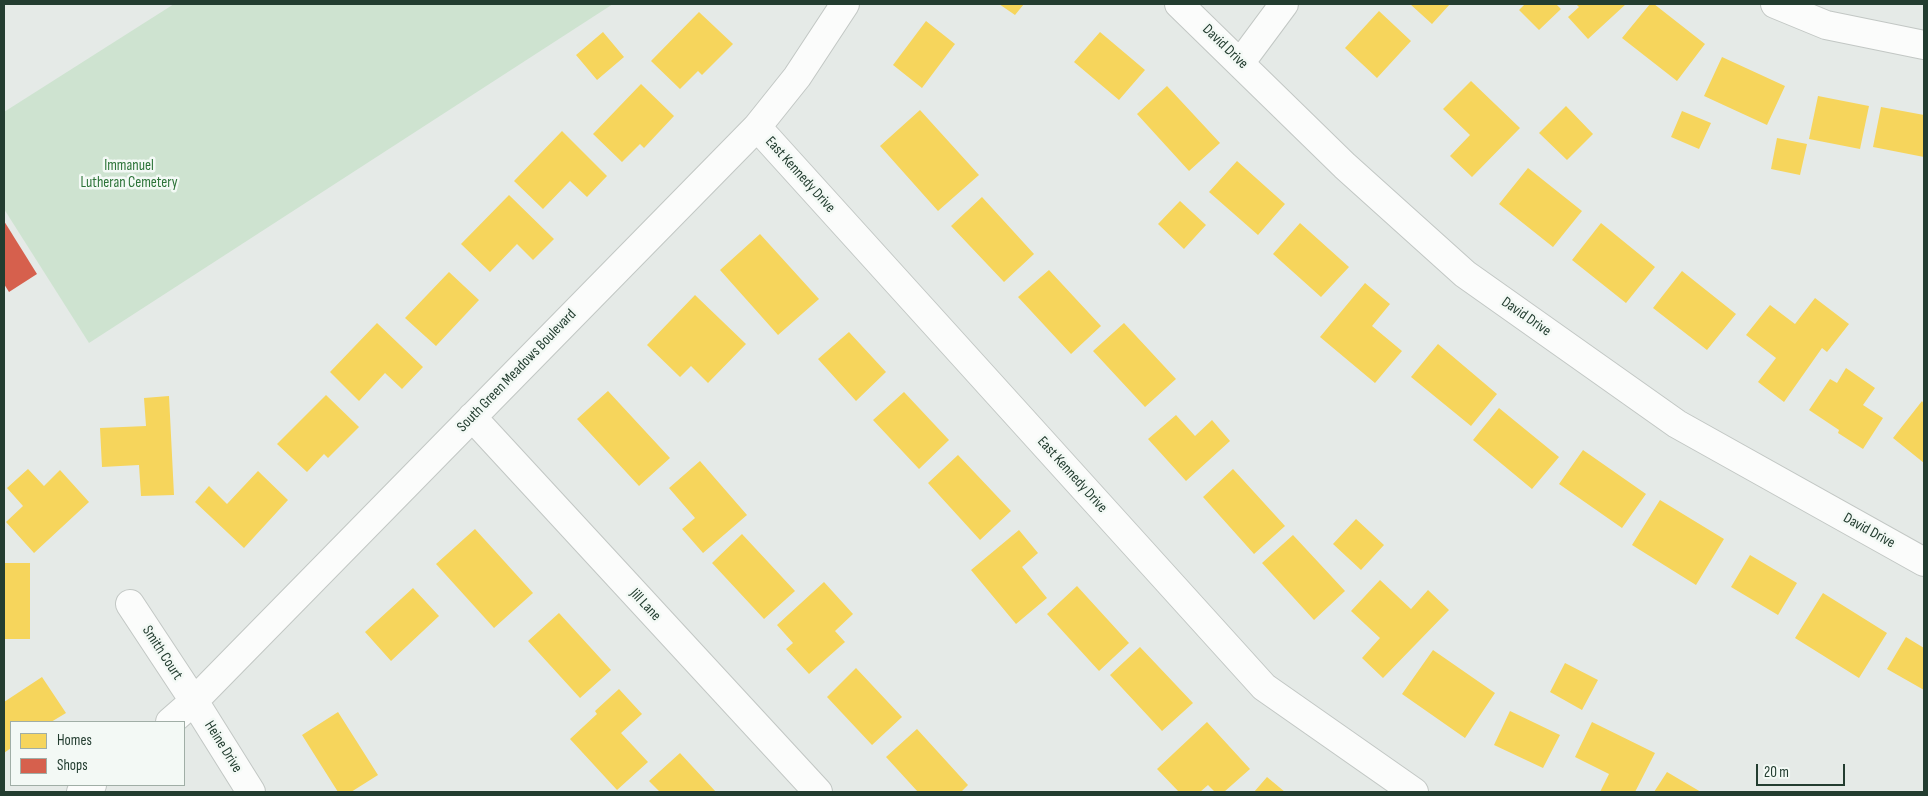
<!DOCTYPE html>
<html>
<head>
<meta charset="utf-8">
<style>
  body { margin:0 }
  #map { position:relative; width:1928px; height:796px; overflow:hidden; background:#e5eae7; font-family:"Sofia Sans Condensed",sans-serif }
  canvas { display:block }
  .frame { position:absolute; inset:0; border:5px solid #233d30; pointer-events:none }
  .legend { position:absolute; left:10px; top:721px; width:175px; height:65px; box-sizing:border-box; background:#f3f9f5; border:1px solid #a0aea6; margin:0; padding:6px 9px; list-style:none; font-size:15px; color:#233d30 }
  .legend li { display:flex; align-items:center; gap:10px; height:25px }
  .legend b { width:25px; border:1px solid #a0aea6 }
  .scale { position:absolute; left:1756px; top:764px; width:89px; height:22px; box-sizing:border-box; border:2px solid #233d30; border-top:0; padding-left:6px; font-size:15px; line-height:18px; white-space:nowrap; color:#233d30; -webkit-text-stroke:4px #f3f9f5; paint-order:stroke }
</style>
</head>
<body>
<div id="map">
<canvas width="1928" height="796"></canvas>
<div class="frame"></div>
<ul class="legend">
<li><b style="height:14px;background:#f6d55c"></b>Homes</li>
<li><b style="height:14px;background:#d6604d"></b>Shops</li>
</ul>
<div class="scale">20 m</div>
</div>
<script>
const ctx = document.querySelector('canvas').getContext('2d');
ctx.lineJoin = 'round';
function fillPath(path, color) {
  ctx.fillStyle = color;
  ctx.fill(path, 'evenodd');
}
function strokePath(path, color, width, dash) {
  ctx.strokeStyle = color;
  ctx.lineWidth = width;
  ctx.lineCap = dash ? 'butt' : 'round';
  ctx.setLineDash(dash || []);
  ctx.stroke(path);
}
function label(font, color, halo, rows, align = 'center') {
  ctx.font = font + ' "Sofia Sans Condensed",sans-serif';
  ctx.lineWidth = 5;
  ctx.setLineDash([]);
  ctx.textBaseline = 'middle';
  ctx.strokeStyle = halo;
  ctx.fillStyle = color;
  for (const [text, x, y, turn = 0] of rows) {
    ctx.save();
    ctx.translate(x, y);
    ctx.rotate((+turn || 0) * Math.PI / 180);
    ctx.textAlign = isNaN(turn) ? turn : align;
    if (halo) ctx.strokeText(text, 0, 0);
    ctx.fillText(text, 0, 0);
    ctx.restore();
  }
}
const green = new Path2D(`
  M174,4H613L89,343L4,209V112Z`);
const homes = new Path2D(`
  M999,4H1024L1015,15Z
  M1410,4H1450L1432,24Z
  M1525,4H1556L1561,9L1539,30L1519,10Z
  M1576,4H1626L1588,39L1568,17L1579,7Z
  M1650,4H1654L1705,44L1677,81L1622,38Z
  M1379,11L1411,41L1377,78L1345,48Z
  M699,12L733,44L702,75L698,71L680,89L651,61Z
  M926,21L955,44L922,88L893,65Z
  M603,32L624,57L597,80L576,55Z
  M1100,32L1145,70L1119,100L1074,62Z
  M1722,57L1785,86L1767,125L1704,96Z
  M1471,81L1520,128L1472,177L1450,156L1470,135L1443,109Z
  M641,84L674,116L644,148L640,144L622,162L593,134Z
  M1167,86L1220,143L1189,171L1137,114Z
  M1818,96L1869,106L1860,149L1809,139Z
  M1566,106L1593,134L1567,160L1539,133Z
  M1881,107L1924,115V157L1873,147Z
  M920,110L979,175L938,211L880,146Z
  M1682,111L1711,123L1699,149L1671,137Z
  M562,131L607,176L587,197L570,181L543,209L514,181Z
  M1777,138L1807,144L1800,175L1771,169Z
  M1237,161L1285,204L1258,235L1209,192Z
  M1528,168L1582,211L1553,247L1499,204Z
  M509,195L554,239L533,260L517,244L490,272L461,244Z
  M982,197L1034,254L1004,282L951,226Z
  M1180,201L1206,225L1184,249L1158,224Z
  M1300,223L1349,267L1321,297L1273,254Z
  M1601,223L1655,267L1626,303L1572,260Z
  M760,234L819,299L778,335L720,270Z
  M1049,270L1101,326L1071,354L1018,297Z
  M1682,271L1736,314L1707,350L1653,308Z
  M449,272L479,300L436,346L405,318Z
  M1365,283L1390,304L1372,326L1402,351L1375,383L1320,337Z
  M695,295L746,344L708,383L691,366L680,377L647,345Z
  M1815,298L1849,324L1827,352L1822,348L1784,402L1758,382L1776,358L1746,335L1770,305L1795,324Z
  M377,323L423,367L402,389L385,373L359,401L330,372Z
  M1124,323L1176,379L1145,407L1093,351Z
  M849,332L886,372L856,401L818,359Z
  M1438,344L1497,394L1471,426L1411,377Z
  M1846,368L1875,388L1863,405L1883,418L1863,449L1838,433L1839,430L1809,410L1830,379L1837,383Z
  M608,391L670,458L639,486L577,419Z
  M904,392L949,440L919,469L873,420Z
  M326,395L359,427L328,458L324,454L307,472L277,444Z
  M169,396L174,495L141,496L139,465L102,467L100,428L146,426L144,398Z
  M1922,401L1924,404V463L1893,438Z
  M1499,408L1559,457L1532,489L1473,440Z
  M1176,415L1195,436L1212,420L1230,441L1186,481L1148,439Z
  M1583,450L1646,494L1622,528L1559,484Z
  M958,455L1011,511L980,540L928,483Z
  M700,461L747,515L703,553L682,529L695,518L669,488Z
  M28,469L44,486L60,470L89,502L34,553L6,522L23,506L7,488Z
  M1233,469L1285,526L1254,554L1203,497Z
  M258,471L288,500L244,548L195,502L209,486L227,504Z
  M1660,500L1724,539L1696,585L1632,545Z
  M1356,519L1384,545L1361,570L1333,544Z
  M475,529L533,593L494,628L436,564Z
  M1019,530L1038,553L1022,567L1047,598L1016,624L971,570Z
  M742,534L795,591L764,619L712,563Z
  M1293,535L1345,591L1314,620L1262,563Z
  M1750,555L1797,583L1778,615L1731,587Z
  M4,563H30V639H4Z
  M1380,580L1411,609L1428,590L1449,610L1383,678L1362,658L1380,638L1351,611Z
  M824,582L853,614L835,631L845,642L809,674L786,649L793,643L777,625Z
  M1077,586L1129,643L1099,671L1047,614Z
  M413,588L439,616L391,661L365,632Z
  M1823,593L1887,633L1859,678L1795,638Z
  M559,613L611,670L580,698L528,641Z
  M1906,637L1924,648V690L1887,669Z
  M1140,647L1193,703L1162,731L1110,675Z
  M1433,650L1495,693L1465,738L1402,694Z
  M1565,663L1598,680L1582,710L1550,692Z
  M856,668L902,717L872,745L827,697Z
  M42,677L66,713L51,722H11V748L4,753V702Z
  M619,689L642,714L621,733L648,762L617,790L570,739L597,714L595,711Z
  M1510,711L1560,735L1543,768L1494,745Z
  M338,712L378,775L351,792H338L302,735Z
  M1207,722L1250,769L1224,792H1215L1208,785L1200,792H1179L1157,769Z
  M1592,722L1655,753L1635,792H1600L1609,774L1575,757Z
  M917,729L968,785L961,792H918L886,757Z
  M680,753L716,792H660L649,781Z
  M1667,772L1701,792H1654Z
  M1267,777L1285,792H1254Z`);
const shops = new Path2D(`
  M4,221L37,274L9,292L4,284Z`);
const minor = new Path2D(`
  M1179,4L1345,166L1465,274L1677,424L1924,562
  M1775,4L1826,25L1924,45
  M1241,62L1284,4
  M757,127L1264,687L1414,792
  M472,417L818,792
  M130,604L194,701L251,792
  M170,722L194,701L757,127L797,77L845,4
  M81,792L92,785`);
const streetNames = [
  ["David Drive",1225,47,44],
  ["East Kennedy Drive",800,175,48],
  ["David Drive",1526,317,35],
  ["South Green Meadows Boulevard",517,371,-46],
  ["East Kennedy Drive",1072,475,48],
  ["David Drive",1869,531,29],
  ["Jill Lane",645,605,47],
  ["Smith Court",162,653,57],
  ["Heine Drive",223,747,58]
];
const parkNames = [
  ["Immanuel",129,166],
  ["Lutheran Cemetery",129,183]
];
fillPath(green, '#cee3d0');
fillPath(homes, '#f6d55c');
fillPath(shops, '#d6604d');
strokePath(minor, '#c2c7c4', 30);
strokePath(minor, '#fbfcfb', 28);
label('15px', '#233d30', '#f3f9f5', streetNames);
label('15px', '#2d7439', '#f3f9f5', parkNames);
</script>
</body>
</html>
